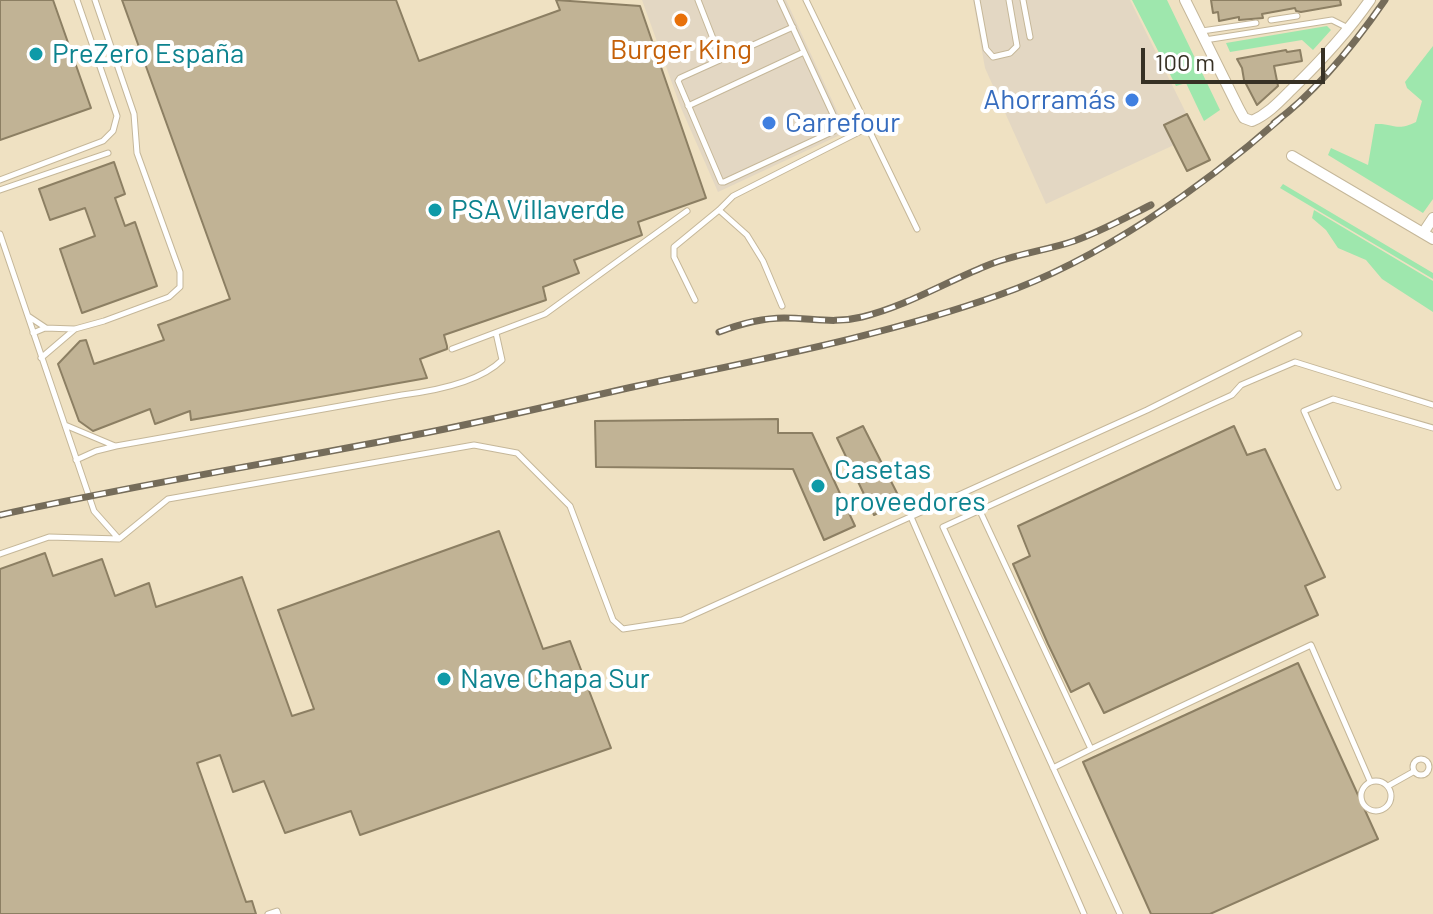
<!DOCTYPE html>
<html>
<head>
<meta charset="utf-8">
<style>
  body { margin:0 }
  #map { position:relative; width:1433px; height:914px; overflow:hidden; background:#efe1c2; font-family:Barlow,sans-serif }
  canvas { display:block }
  .scale { position:absolute; left:1141px; top:48px; width:184px; height:36px; box-sizing:border-box; border:4px solid #373125; border-top:0; padding-left:10px; font-size:24px; line-height:28px; white-space:nowrap; color:#373125; -webkit-text-stroke:6px #fff; paint-order:stroke }
</style>
</head>
<body>
<div id="map">
<canvas width="1433" height="914"></canvas>
<div class="scale">100 m</div>
</div>
<script>
const ctx = document.querySelector('canvas').getContext('2d');
ctx.lineJoin = 'round';
function fillPath(path, color) {
  ctx.fillStyle = color;
  ctx.fill(path, 'evenodd');
}
function strokePath(path, color, width, dash) {
  ctx.strokeStyle = color;
  ctx.lineWidth = width;
  ctx.lineCap = dash ? 'butt' : 'round';
  ctx.setLineDash(dash || []);
  ctx.stroke(path);
}
function label(font, color, halo, rows, align = 'center') {
  ctx.font = font + ' Barlow,sans-serif';
  ctx.lineWidth = 8;
  ctx.setLineDash([]);
  ctx.textBaseline = 'middle';
  ctx.strokeStyle = halo;
  ctx.fillStyle = color;
  for (const [text, x, y, turn = 0] of rows) {
    ctx.save();
    ctx.translate(x, y);
    ctx.rotate((+turn || 0) * Math.PI / 180);
    ctx.textAlign = isNaN(turn) ? turn : align;
    if (halo) ctx.strokeText(text, 0, 0);
    ctx.fillText(text, 0, 0);
    ctx.restore();
  }
}
const commercial = new Path2D(`
  M642,0H786L843,124L840,135L718,192L681,108Z
  M973,0H1130L1186,113L1164,125L1174,145L1046,204L985,68Z`);
const green = new Path2D(`
  M1132,0H1167L1220,110L1204,121L1186,83L1176,86Z
  M1327,26L1331,30L1313,50L1302,40L1230,52L1226,43Z
  M1433,46V199L1423,213L1328,155L1331,148L1368,165L1375,124C1395,123 1396,132 1416,122L1422,101L1407,88L1405,82Z
  M1283,184L1433,273V279L1280,188Z
  M1314,210L1433,281V312L1382,279L1366,260L1338,248L1326,230L1312,218Z`);
const building = new Path2D(`
  M0,0H53L91,108L0,140Z
  M122,0H396L419,61L560,10L556,0L640,6L706,198L638,222L642,235L574,260L579,273L543,287L546,300L444,335L447,346V349L420,359L427,378L191,420L190,411L155,424L150,409L93,431L79,421L58,364L80,341L86,340L94,364L164,340L158,325L230,299Z
  M1211,0H1340L1341,5L1301,12L1296,11L1295,8L1262,14L1263,18L1239,20V17L1219,21L1218,12L1213,13Z
  M1286,50L1287,52L1300,50L1302,61L1274,66L1278,86L1257,105L1244,80L1242,68L1237,59Z
  M1187,114L1210,160L1187,171L1164,125Z
  M114,162L125,194L115,198L125,226L135,222L157,286L82,313L60,249L95,236L85,208L50,220L39,189Z
  M778,419V433H812L855,526L824,540L793,469L596,467L595,421Z
  M863,426L901,501L874,515L837,438Z
  M1234,426L1247,455L1265,449L1325,577L1305,586L1318,615L1104,713L1089,683L1071,692L1048,644L1013,564L1030,556L1018,526Z
  M499,531L543,649L570,641L611,748L360,835L351,811L285,833L264,781L233,792L220,755L197,763L246,902L252,901L256,914H0V569L45,553L53,576L102,559L115,596L149,583L156,607L242,577L292,716L314,709L278,610Z
  M1298,663L1378,839L1210,914H1151L1083,762Z`);
const lane = new Path2D(`
  M698,0L721,59
  M780,0L836,121L837,127L834,131L724,182H721L678,81L680,78L793,27
  M806,0L917,229
  M977,0L986,49L993,57L1010,53L1017,46L1009,0
  M1023,0L1030,37
  M1271,20L1297,16
  M1202,31L1256,23
  M1205,40L1332,20L1348,28
  M688,106L804,52
  M0,180L103,141L113,131L117,116L77,0
  M0,190L108,153
  M719,210L747,235L763,261L782,306
  M0,234L94,511L118,538
  M695,300L674,257V247L719,210L733,196L869,127
  M28,316L46,328
  M33,333L45,328L74,329
  M452,349L545,314L687,211
  M41,358L75,329L104,321L169,297L180,287V272L137,153L134,114L95,0
  M65,425L115,446
  M76,460L96,451L116,446L402,395C434,391 479,383 502,360L496,333
  M1338,487L1304,411L1333,399L1433,428
  M979,509L1091,749L1311,645L1370,781
  M911,517L1084,914
  M0,554L49,537L119,539L168,499L474,445L517,453L570,506L613,620L623,629L682,620L1147,410L1299,334
  M1413 767a8 8 0 1 1 16 0a8 8 0 1 1-16 0Z
  M1053,768L1091,749
  M1361 796a15 15 0 1 1 30 0a15 15 0 1 1-30 0Z
  M1388,786L1413,772
  M268,914L277,911L278,914
  M1120,914L943,527L1232,395L1241,385L1295,362L1433,405`);
const street = new Path2D(`
  M1185,0L1239,109L1244,118L1252,121C1268,114 1279,102 1291,90C1320,62 1347,33 1370,0
  M1292,156L1433,239
  M1423,233L1433,218`);
const rail = new Path2D(`
  M1274,123C1315,93 1356,42 1385,0
  M719,332C740,324 761,318 784,318C813,318 833,324 862,317C906,306 944,283 986,266C1014,254 1045,251 1074,241C1100,232 1125,218 1151,205
  M0,515C144,483 291,460 435,431C505,417 573,400 642,385C761,359 884,336 999,295C1099,260 1202,188 1281,118`);
const markers = [
  [681,20,8,"#e8710a"],
  [36,54,8,"#0f9aa8"],
  [1132,100,8,"#3f7fe0"],
  [769,123,8,"#3f7fe0"],
  [435,210,8,"#0f9aa8"],
  [818,486,8,"#0f9aa8"],
  [444,679,8,"#0f9aa8"]
];
const foodNames = [
  ["Burger King",681,50]
];
const cultureNames = [
  ["PreZero España",52,54],
  ["PSA Villaverde",451,210],
  ["Casetas",834,470],
  ["proveedores",834,502],
  ["Nave Chapa Sur",460,679]
];
const shopNames = [
  ["Ahorramás",1116,100],
  ["Carrefour",785,123,"left"]
];
fillPath(commercial, '#e3d7c3');
fillPath(green, '#9ee7ad');
fillPath(building, '#c1b395');
strokePath(building, '#8c7f63', 2);
strokePath(lane, '#c5b799', 7);
strokePath(street, '#c5b799', 12);
strokePath(lane, '#fff', 5);
strokePath(street, '#fff', 10);
strokePath(rail, '#756c5a', 7);
strokePath(rail, '#fff', 4, [12]);
for (const [x, y, r, color] of markers) {
  const dot = new Path2D();
  dot.arc(x, y, r, 0, 2 * Math.PI);
  ctx.fillStyle = color;
  ctx.fill(dot);
  strokePath(dot, '#fff', 3);
}
label('28px', '#c56008', '#fff', foodNames);
label('28px', '#0d838f', '#fff', cultureNames, 'left');
label('28px', '#366cbe', '#fff', shopNames, 'right');
</script>
</body>
</html>
